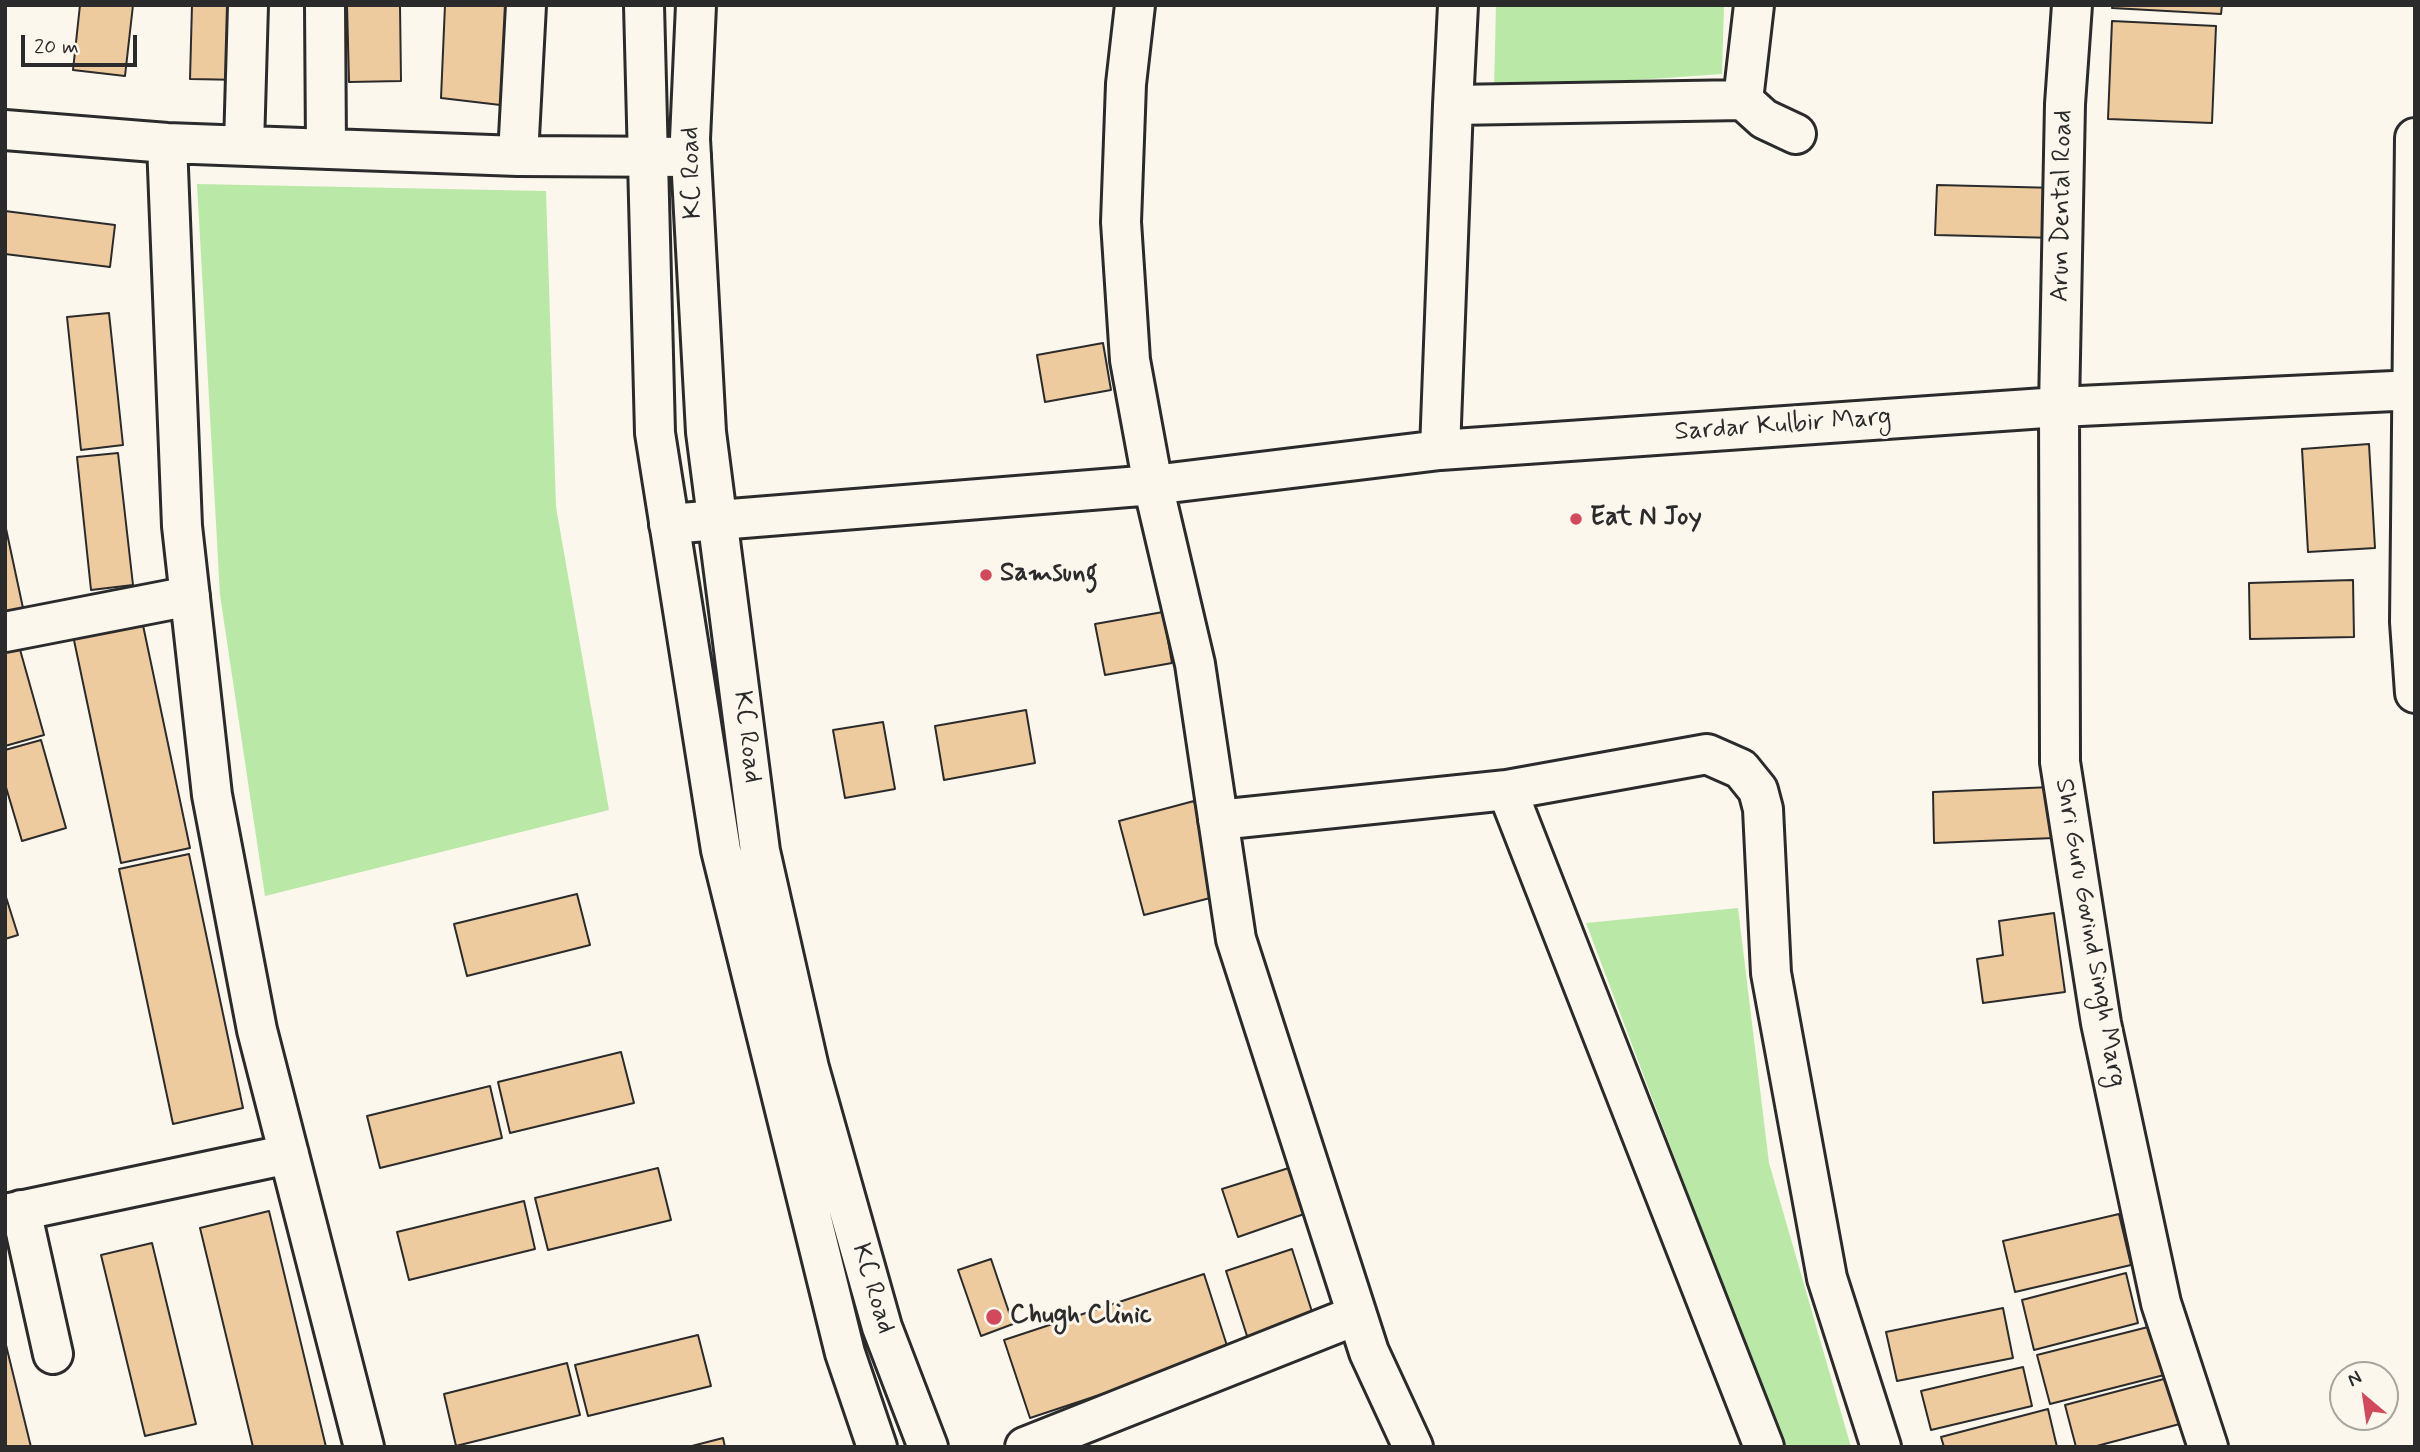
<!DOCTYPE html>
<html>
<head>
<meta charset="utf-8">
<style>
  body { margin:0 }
  #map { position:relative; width:2420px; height:1452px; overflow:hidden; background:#fbf7ec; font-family:Mynerve,sans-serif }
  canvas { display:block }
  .frame { position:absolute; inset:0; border:7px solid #2b2b2b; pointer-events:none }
  .north { position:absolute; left:2329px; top:1361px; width:70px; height:70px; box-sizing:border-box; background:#fbf7ec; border:2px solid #a8a59f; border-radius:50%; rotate:331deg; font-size:19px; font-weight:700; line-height:28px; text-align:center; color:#2b2b2b }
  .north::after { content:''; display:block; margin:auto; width:24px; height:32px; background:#d1495b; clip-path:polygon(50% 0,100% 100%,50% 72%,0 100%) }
  .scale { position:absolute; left:21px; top:35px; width:116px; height:32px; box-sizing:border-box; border:4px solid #2b2b2b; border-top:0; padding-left:9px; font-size:21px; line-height:24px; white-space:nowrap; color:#2b2b2b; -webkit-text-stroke:5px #fbf7ec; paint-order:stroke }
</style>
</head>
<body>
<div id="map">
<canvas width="2420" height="1452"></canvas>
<div class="frame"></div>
<div class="north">N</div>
<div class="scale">20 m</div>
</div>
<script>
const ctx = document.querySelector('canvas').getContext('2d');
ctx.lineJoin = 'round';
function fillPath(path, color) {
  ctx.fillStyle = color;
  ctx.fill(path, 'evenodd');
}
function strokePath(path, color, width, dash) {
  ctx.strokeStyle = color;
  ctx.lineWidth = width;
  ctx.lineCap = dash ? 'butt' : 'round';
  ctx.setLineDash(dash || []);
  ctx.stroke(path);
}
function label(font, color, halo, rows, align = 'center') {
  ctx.font = font + ' Mynerve,sans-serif';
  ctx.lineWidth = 6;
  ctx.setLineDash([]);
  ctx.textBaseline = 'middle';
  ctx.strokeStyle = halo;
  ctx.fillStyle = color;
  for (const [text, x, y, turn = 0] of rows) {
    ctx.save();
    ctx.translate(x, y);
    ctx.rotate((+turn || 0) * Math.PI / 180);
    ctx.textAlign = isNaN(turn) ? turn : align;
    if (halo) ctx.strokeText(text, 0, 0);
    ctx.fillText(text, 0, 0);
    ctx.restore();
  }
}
const green = new Path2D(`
  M1496,5H1724L1722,74L1494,90Z
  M197,184L546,191L556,507L609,810L265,896L220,595Z
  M1738,908L1769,1163L1851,1447H1784L1586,923Z`);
const building = new Path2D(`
  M80,5H133L125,76L73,70Z
  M192,5H245L243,80L190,79Z
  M347,5H400L401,81L349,82Z
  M445,5H512L509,106L441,98Z
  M2113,5H2222L2221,14L2112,8Z
  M2112,21L2216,26L2212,123L2108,119Z
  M1937,185L2058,188L2056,238L1935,235Z
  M5,211L115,225L110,267L5,254Z
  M109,313L123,445L81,450L67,317Z
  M1103,343L1111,390L1045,402L1037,355Z
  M2369,444L2375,548L2308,552L2302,449Z
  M118,453L133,585L91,590L77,457Z
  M5,524L23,608L5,612Z
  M2353,580L2354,637L2250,639L2249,583Z
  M140,611L190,848L121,863L71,626Z
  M1163,612L1172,663L1105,675L1095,624Z
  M19,646L44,735L5,746V650Z
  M1026,710L1035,763L944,780L935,726Z
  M883,722L895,789L845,798L833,730Z
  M41,740L66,828L22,841L5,784V750Z
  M2052,787L2054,838L1934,843L1933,792Z
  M1194,801L1218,896L1144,915L1119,821Z
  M189,854L243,1108L173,1124L119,869Z
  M5,894L18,935L5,939Z
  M577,894L590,945L467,976L454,924Z
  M2054,913L2065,992L1983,1003L1977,959L2003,955L1999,921Z
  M621,1052L634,1103L510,1133L498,1082Z
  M490,1086L502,1138L380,1168L367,1116Z
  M1292,1167L1307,1213L1238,1237L1222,1189Z
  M658,1168L671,1220L548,1250L535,1198Z
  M524,1201L535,1249L409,1280L397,1232Z
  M269,1211L326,1447H253L200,1228Z
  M2119,1214L2131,1265L2015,1292L2003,1241Z
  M152,1243L196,1424L145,1436L101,1255Z
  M1292,1249L1314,1318L1248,1339L1226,1271Z
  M991,1259L1013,1324L981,1336L958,1270Z
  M2126,1273L2138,1323L2034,1350L2022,1300Z
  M1204,1274L1229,1352L1030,1418L1004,1340Z
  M2003,1308L2013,1358L1897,1381L1886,1332Z
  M2160,1324L2172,1373L2050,1404L2037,1355Z
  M698,1335L711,1386L588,1416L575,1365Z
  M5,1341L31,1447H5Z
  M567,1363L580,1415L456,1446L444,1394Z
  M2023,1367L2032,1406L1931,1430L1921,1391Z
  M2179,1375L2191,1421L2093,1447H2076L2065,1405Z
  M2048,1409L2057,1447H1944L1941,1437Z
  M723,1438L725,1447H688Z`);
const minor = new Path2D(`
  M325,5L326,148
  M1135,5L1126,84L1121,222L1130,360L1153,485L1195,664L1236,939L1369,1352L1413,1447
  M2072,5L2065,104L2059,407L2060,762L2101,1023L2161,1303L2208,1447
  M1743,100L1754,5
  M1453,105L1743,100L1764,119L1796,134
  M5,130L167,143L518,156L691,157
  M2415,138L2410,622L2415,693
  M167,143L182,526L212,795L257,1030L364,1447
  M244,146L248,5
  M518,156L526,5
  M1440,450L1453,105L1458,5
  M669,524L1153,485L1440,450L2059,407L2415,390
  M5,632L190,596
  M1507,790L1764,1447
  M1218,820L1507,790L1707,754L1741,769L1758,790L1763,809L1771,973L1827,1278L1881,1447
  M21,1210L53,1354
  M5,1214L289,1154
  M1025,1447L1357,1315`);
const tertiary = new Path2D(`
  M644,5L655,433L721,850L845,1353L877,1447
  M696,5L690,139L706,432L760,851L809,1068L882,1327L928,1447`);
const markers = [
  [1576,519,7,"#d1495b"],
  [986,575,7,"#d1495b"],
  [994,1317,9,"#d1495b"]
];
const streetNames = [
  ["KC Road",693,173,-92],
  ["Arun Dental Road",2063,206,-89],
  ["Sardar Kulbir Marg",1783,426,-4],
  ["KC Road",746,737,83],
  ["Shri Guru Govind Singh Marg",2089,933,80],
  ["KC Road",872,1289,73]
];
const poiNames = [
  ["Eat N Joy",1590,519],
  ["Samsung",1000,575],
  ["Chugh Clinic",1010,1317]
];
fillPath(green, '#bae9a7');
fillPath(building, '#edcb9e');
strokePath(building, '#2b2b2b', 2);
strokePath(minor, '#2b2b2b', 44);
strokePath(tertiary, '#2b2b2b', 44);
strokePath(minor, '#fbf7ec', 38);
strokePath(tertiary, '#fbf7ec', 38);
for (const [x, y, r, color] of markers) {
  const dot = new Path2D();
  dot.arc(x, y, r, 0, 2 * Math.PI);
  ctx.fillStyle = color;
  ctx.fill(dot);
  strokePath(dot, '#fbf7ec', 2.5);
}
label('26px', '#2b2b2b', '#fbf7ec', streetNames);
label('bold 26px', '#2b2b2b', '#fbf7ec', poiNames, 'left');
</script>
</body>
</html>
